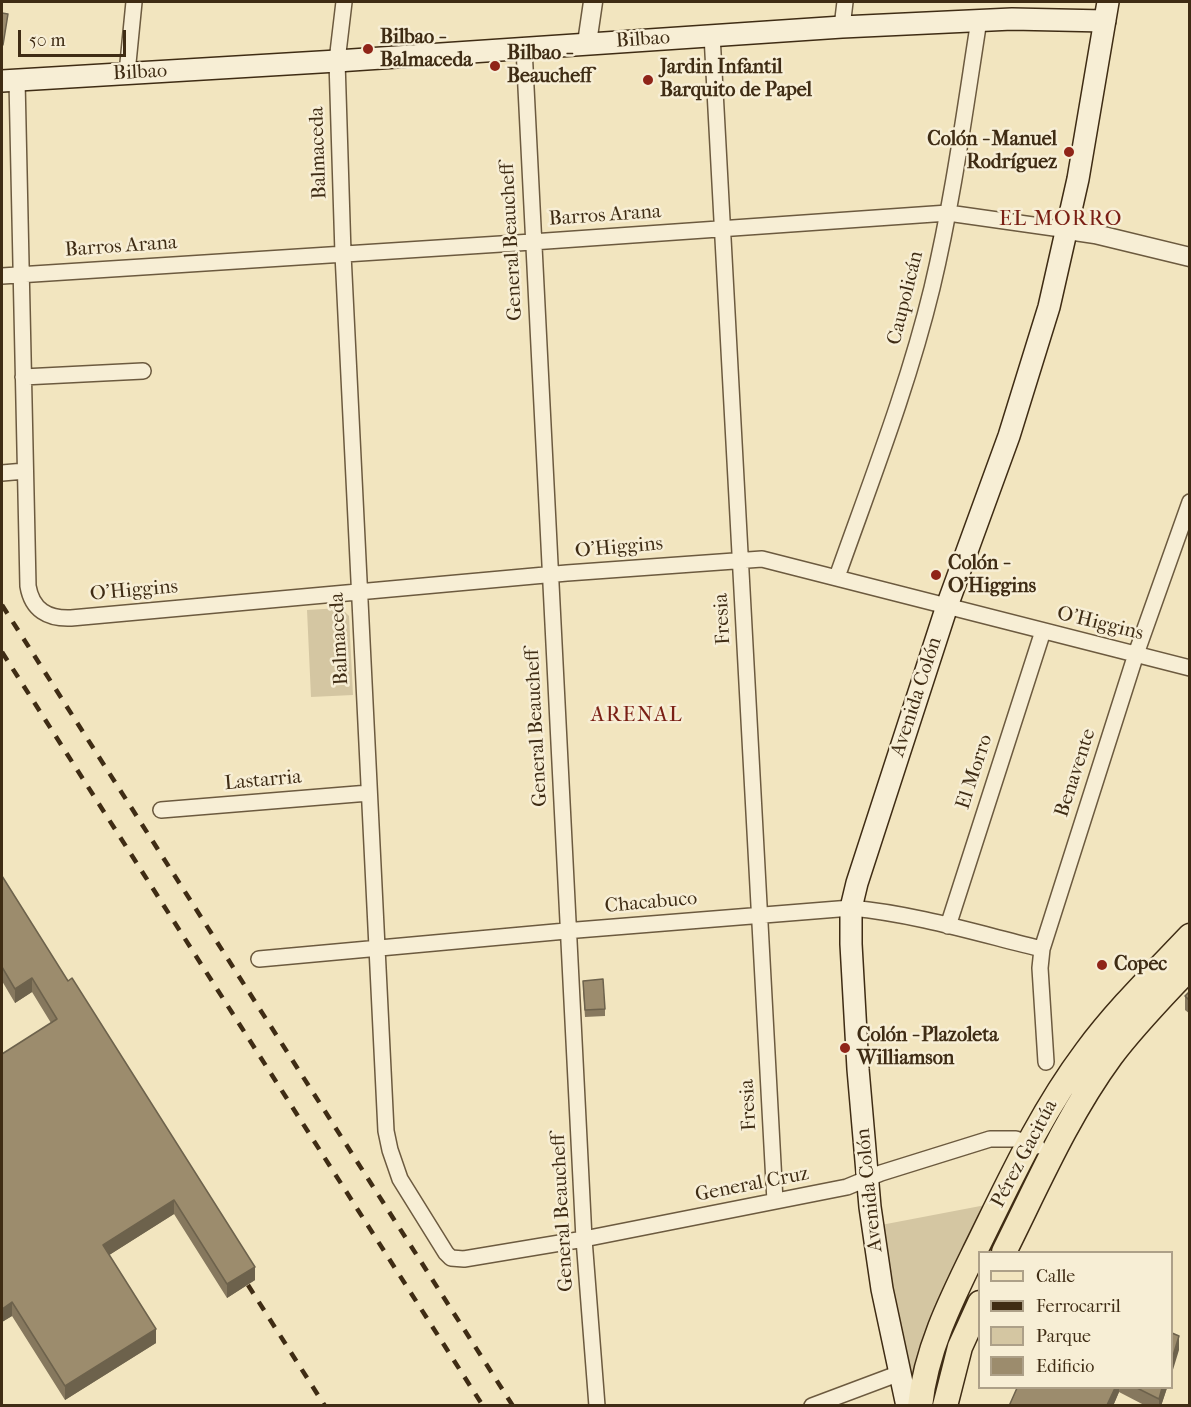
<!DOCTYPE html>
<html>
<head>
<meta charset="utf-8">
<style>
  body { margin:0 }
  #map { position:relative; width:1191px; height:1407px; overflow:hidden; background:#f2e5bf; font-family:"IM FELL French Canon",serif }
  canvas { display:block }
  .frame { position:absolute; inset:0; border:3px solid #3f2c14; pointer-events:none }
  .legend { position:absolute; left:978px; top:1251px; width:195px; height:138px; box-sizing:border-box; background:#f7eed5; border:2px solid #ada088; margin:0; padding:8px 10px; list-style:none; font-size:18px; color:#3f2c14 }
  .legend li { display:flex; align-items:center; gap:12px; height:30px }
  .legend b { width:30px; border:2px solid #ada088 }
  .scale { position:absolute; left:18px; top:30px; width:108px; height:27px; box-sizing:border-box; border:3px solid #3f2c14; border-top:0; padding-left:8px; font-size:18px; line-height:21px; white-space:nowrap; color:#3f2c14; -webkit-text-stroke:4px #f7eed5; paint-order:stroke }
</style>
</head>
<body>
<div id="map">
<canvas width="1191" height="1407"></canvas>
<div class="frame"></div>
<ul class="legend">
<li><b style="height:8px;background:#f2e5bf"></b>Calle</li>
<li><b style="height:8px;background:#3f2c14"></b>Ferrocarril</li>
<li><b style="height:16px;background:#d4c6a2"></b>Parque</li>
<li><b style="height:16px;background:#9c8c6d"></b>Edificio</li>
</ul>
<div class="scale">50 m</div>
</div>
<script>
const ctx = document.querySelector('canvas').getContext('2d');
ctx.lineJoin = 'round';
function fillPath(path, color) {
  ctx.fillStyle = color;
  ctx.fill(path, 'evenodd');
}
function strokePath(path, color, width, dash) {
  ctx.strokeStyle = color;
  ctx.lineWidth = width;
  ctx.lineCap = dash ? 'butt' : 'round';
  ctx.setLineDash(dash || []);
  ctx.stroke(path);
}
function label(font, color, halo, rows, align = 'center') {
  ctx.font = font + ' "IM FELL French Canon",serif';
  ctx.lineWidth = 5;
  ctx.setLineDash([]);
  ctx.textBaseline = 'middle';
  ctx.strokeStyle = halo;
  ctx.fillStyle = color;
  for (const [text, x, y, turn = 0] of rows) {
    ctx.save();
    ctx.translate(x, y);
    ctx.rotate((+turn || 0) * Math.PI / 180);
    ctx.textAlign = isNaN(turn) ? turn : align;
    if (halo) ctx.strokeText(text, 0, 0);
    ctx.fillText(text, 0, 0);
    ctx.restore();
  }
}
const green = new Path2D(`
  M341,608L349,616L353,695L311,697L307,610Z
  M991,1204L917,1373L909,1372L889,1287L881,1225Z`);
const minor = new Path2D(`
  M344,2L337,61L343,254L386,1131L390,1150L400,1179L446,1253L451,1258L464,1259L584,1239L847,1187L881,1173L990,1139H1016L1037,1146
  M842,27L845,2
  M712,35L775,1201
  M524,48L584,1239L597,1406
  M127,73L134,2
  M17,80L28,586C32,610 48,619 71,618L567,573L762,559L1190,668
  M2,276L532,242L948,213L1068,230
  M23,377L143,371
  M2,473L25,471
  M837,577C871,481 908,387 932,288C953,200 965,109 979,20
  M161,810L369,793
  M948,926L1043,631
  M259,959L577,930L851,908C916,914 980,934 1042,949
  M1046,1062L1040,968L1042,949L1136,654L1190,502
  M812,1406L900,1373`);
const tertiary = new Path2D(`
  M587,43L593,2
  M1068,230L1095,234L1190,257`);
const secondary = new Path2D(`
  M2,81L337,61L842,27L1012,19L1105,21
  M907,1406L882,1289L870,1207L858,1069L851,944V908L857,883L947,606L1009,436L1049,307L1078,179L1108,2`);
const primary = new Path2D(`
  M1004,1252C1037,1186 1067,1116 1111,1056C1135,1024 1163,996 1190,967
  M920,1406C926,1349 952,1298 977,1247C1010,1180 1041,1112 1086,1052C1117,1010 1154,974 1190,936
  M945,1406L960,1347L980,1303`);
const rail = new Path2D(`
  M2,605L513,1406
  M2,652L483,1406
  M248,1285L325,1406`);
const wall = new Path2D(`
  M2,876L255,1280L227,1298L174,1214L109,1255L156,1343L65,1400L12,1316L2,1322V1054L51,1023L32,992L15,1003L2,981Z
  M583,988L605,1009V1016L585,1017Z
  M1190,991V1014L1185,1010V996Z
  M1017,1388H1167L1161,1406H1146L1119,1392L1113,1406H1009Z`);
const shadedWall = new Path2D(`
  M32,978V992L15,1003V989Z
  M174,1200V1214L103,1259V1245Z
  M255,1267V1280L227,1298V1284Z
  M12,1302V1316L2,1322V1309Z
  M156,1329V1343L65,1400V1386Z
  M1179,1336V1350L1172,1373V1359Z
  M1115,1388H1119V1392L1113,1406H1107Z
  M1162,1388H1167L1161,1406H1159V1399Z`);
const building = new Path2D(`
  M2,13L8,14L3,45H2Z
  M2,876L68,981L72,978L255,1267L227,1284L174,1200L103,1245L156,1329L65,1386L12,1302L2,1309V1054L57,1019L32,978L15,989L2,967Z
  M603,979L605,1009L585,1010L583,981Z
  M1190,991V1001L1185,996Z
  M1172,1333L1179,1336L1172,1359Z
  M1017,1388H1115L1107,1405V1406H1009Z
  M1137,1388H1162L1159,1399Z`);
const markers = [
  [368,49,6,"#8f2418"],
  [495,66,6,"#8f2418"],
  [648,80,6,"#8f2418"],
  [1069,152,6,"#8f2418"],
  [936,575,6,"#8f2418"],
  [1102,965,6,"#8f2418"],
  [845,1048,6,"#8f2418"]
];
const poiNames = [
  ["Bilbao -",380,38],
  ["Balmaceda",380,61],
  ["Bilbao -",507,54],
  ["Beaucheff",507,77],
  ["Jardin Infantil",660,68],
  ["Barquito de Papel",660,91],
  ["Colón - Manuel",1057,140,"right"],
  ["Rodríguez",1057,163,"right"],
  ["Colón -",948,564],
  ["O'Higgins",948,587],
  ["Copec",1114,965],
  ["Colón - Plazoleta",857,1036],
  ["Williamson",857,1059]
];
const streetNames = [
  ["Bilbao",643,40,-4],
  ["Bilbao",140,73,-3],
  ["Balmaceda",319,153,-92],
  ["Barros Arana",605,216,-4],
  ["General Beaucheff",512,242,-93],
  ["Barros Arana",121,247,-4],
  ["Caupolicán",906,298,-76],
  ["O'Higgins",619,548,-5],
  ["O'Higgins",134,591,-5],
  ["Fresia",723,619,-93],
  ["O'Higgins",1100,624,14],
  ["Balmaceda",340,639,-93],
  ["Avenida Colón",917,697,-72],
  ["General Beaucheff",537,728,-93],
  ["El Morro",975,772,-72],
  ["Benavente",1076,773,-72],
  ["Lastarria",263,781,-5],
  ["Chacabuco",651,903,-5],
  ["Fresia",749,1105,-93],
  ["Pérez Gacitúa",1025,1154,-62],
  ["General Cruz",752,1185,-11],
  ["Avenida Colón",870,1190,-96],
  ["General Beaucheff",563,1213,-93]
];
const neighbourhoodNames = [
  ["EL MORRO",1061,220],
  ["ARENAL",637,716]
];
fillPath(green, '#d4c6a2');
strokePath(minor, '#6c5a3f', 18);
strokePath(tertiary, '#6c5a3f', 21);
strokePath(secondary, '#3f2c14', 24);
strokePath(primary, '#3f2c14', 27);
strokePath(minor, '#f7eed5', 15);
strokePath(tertiary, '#f7eed5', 18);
strokePath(secondary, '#f7eed5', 21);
strokePath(primary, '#f2e5bf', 24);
strokePath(rail, '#3f2c14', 4.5, [10, 10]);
fillPath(wall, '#86785e');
fillPath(shadedWall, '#6d624c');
fillPath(building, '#9c8c6d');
strokePath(building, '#6d624c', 1.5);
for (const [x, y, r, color] of markers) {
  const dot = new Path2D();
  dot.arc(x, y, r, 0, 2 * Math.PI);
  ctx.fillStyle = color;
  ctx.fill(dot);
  strokePath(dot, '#f7eed5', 2);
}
label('bold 20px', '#3f2c14', '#f7eed5', poiNames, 'left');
label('20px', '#3f2c14', '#f7eed5', streetNames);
ctx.letterSpacing = '1.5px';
label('21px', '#7a1f14', '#f7eed5', neighbourhoodNames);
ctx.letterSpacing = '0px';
</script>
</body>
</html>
